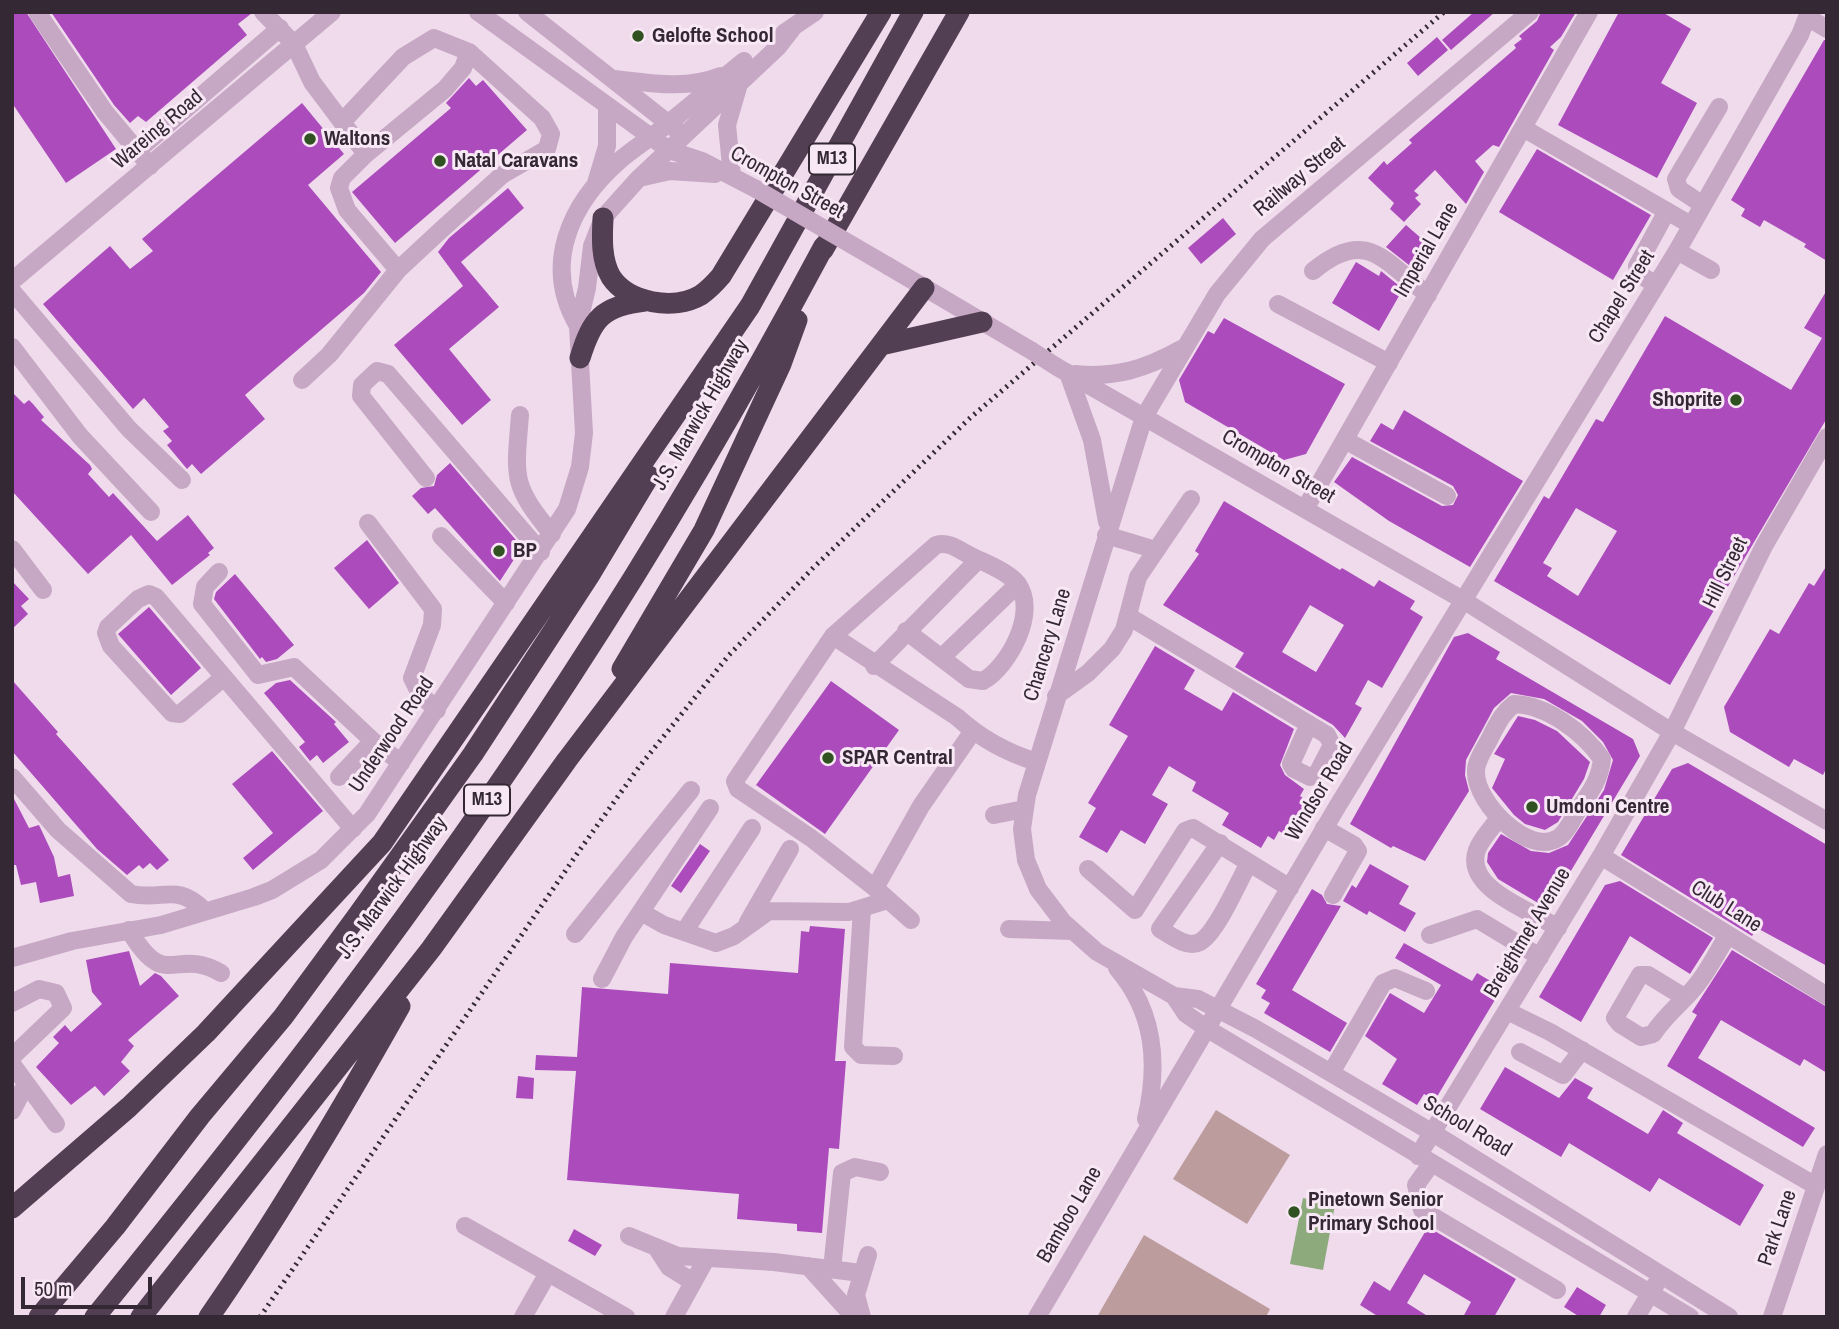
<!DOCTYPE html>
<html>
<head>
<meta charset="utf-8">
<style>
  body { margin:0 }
  #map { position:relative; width:1839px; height:1329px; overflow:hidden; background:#efdbec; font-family:"Archivo Narrow",sans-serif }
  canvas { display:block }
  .frame { position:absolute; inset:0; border:14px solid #332834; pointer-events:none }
  .scale { position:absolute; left:21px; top:1277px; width:131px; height:32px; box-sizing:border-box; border:4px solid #332834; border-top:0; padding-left:9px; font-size:21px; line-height:24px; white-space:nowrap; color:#332834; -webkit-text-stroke:5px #f8e7f5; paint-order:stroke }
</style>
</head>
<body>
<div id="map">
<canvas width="1839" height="1329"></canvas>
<div class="frame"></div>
<div class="scale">50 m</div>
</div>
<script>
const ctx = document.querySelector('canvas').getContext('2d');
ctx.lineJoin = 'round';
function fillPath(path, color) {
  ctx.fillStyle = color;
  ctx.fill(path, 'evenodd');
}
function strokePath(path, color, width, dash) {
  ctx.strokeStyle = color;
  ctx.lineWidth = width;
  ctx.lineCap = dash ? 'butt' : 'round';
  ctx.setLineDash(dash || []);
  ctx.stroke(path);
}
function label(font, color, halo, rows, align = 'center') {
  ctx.font = font + ' "Archivo Narrow",sans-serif';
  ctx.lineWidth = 6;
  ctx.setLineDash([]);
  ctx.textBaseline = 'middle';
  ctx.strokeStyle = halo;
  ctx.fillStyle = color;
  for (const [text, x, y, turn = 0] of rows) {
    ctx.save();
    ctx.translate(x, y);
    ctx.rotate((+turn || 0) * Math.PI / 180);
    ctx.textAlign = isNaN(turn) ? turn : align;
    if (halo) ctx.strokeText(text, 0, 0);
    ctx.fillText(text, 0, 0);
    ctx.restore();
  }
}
const green = new Path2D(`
  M1216,1110L1290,1155L1247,1224L1173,1179Z
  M1144,1235L1270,1309L1266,1317H1097Z`);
const water = new Path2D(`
  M1303,1198L1335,1205L1323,1270L1290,1264Z`);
const building = new Path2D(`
  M12,12H26L116,149L66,183L12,103Z
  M51,12H252V13L238,24L247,35L146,122L138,116L130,123L114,105Z
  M1474,12H1495L1451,50L1442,40Z
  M1541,12H1576L1561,37L1550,47L1554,50L1499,147L1493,145L1475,161L1484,172L1466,204L1435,170L1414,191L1419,195L1415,198L1421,204L1404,222L1390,209L1394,203L1368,178L1384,161L1387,165L1412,143L1409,140L1516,48L1514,45L1522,39L1519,36L1537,21Z
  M1619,12H1662L1691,29L1661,83L1697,103L1657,178L1558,125Z
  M1437,37L1448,50L1418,76L1407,63Z
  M1824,40H1827V261L1804,247L1806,244L1764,220L1760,227L1741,216L1745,209L1731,200Z
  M469,78L476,86L483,80L527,130L395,243L352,192L451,108L446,103Z
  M302,103L344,154L308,185L381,272L364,293L245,395L265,419L201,474L192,464L187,469L167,445L172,441L163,431L169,427L144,398L133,409L43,304L110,246L130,269L153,251L142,239Z
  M1537,149L1651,215L1613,280L1499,212Z
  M508,188L524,208L461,262L499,307L449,349L491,400L462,425L394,345L463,286L438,252L449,238Z
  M1223,218L1236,234L1201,264L1188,248Z
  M1406,225L1429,245L1414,269L1386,247Z
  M1356,262L1379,276L1381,271L1403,289L1379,331L1332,303Z
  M1827,290V418L1670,685L1494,581L1544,496L1549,499L1596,419L1603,422L1665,316L1791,390L1822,338L1804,328ZM1576,508L1617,531L1578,596L1547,576L1552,568L1543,563Z
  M1224,318L1345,384L1306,454L1284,460L1185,402L1179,380L1208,331L1214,334Z
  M12,392L24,404L29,400L33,404L44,417L41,420L90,465L92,469L88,474L109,497L113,493L157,541L188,515L214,548L208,553L210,555L172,585L131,535L88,574L12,491Z
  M1404,410L1523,481L1470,567L1389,521L1334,482L1352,457L1442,506L1453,505L1458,495L1453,486L1370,441L1381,423L1393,430Z
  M450,463L522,547L500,581L435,508L428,514L412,496L421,488L434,486L437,475Z
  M1224,501L1340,570L1342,568L1374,587L1379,580L1415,601L1410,609L1423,617L1382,688L1368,680L1355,704L1362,708L1345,738L1333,725L1235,667L1244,653L1163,605L1199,554L1195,551ZM1310,605L1344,625L1316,672L1282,652Z
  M367,540L399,583L369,609L334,568Z
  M1827,565V767L1823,775L1794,759L1789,767L1730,732L1724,707L1770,629L1779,634L1809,583L1814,586Z
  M235,574L294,645L277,659L266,662L262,657L260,659L214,599L216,592Z
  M12,581L29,599L21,606L28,614L12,629Z
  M149,607L201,668L171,695L118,634Z
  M1468,633L1500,652L1496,659L1633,739L1640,756L1548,909L1498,879L1487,862L1488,853L1501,834L1531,851L1549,853L1568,845L1604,790L1613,760L1603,742L1582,721L1544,699L1511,693L1494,708L1466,760L1465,775L1469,791L1425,861L1393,846L1391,848L1350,824L1454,637Z
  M1155,646L1195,670L1184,689L1222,711L1233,692L1294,729L1280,765L1285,775L1304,789L1300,796L1309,802L1288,837L1279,831L1274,840L1268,836L1261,848L1222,825L1229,813L1192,791L1196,782L1169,766L1152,795L1168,804L1145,844L1121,830L1107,853L1079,837L1096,808L1088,803L1128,736L1109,725Z
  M12,680L58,732L56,734L169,860L157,870L150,863L143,869L139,865L127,875L97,849L12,751Z
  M290,680L336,722L334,724L349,742L323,763L317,755L310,761L299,747L305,742L264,693L276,683Z
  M831,681L899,730L825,834L756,785Z
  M1518,716L1535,720L1557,731L1590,762L1584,779L1558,822L1545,830L1525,824L1514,815L1492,788L1505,759L1494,754Z
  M272,751L323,811L253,870L243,858L273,833L232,784Z
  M1688,763L1827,845V966L1757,928L1752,936L1621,855L1672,769Z
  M12,795L29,828L39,825L54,857L58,877L70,874L74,896L40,903L36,882L21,885L16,865H12Z
  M700,844L710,851L681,893L671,886Z
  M1370,864L1409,886L1399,904L1416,913L1405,932L1369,911L1367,915L1343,901L1352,885L1356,888Z
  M1620,881L1713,938L1690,974L1630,936L1581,1022L1539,997L1605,885Z
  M1312,889L1322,895L1327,904L1341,906L1292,990L1347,1023L1330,1052L1264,1013L1270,1003L1261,998L1266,990L1256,984Z
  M810,926L845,929L835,1061H846L839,1149L829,1148L822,1233L797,1231V1224L737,1219L739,1194L567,1180L576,1071L535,1070L536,1055L577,1057L582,987L668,994L670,963L798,973L801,931L809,932Z
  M1404,943L1472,981L1477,973L1502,988L1435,1100L1424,1094L1417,1105L1382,1084L1397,1059L1365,1036L1390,993L1424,1013L1441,985L1395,958Z
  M1732,950L1827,1007V1073L1804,1059L1800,1066L1721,1020L1698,1058L1815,1128L1803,1147L1667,1066L1697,1015L1692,1012Z
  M129,951L140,986L155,973L161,976L179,996L128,1040L134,1046L121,1062L130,1071L104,1096L95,1086L71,1105L36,1067L59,1043L53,1037L65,1025L71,1032L102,1004L92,992L86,960Z
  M1505,1067L1559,1098L1575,1078L1593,1088L1587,1098L1648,1134L1663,1110L1683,1123L1677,1133L1764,1185L1740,1226L1659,1178L1650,1192L1569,1143L1561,1157L1480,1109Z
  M518,1076L534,1078L533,1099L516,1098Z
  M1428,1227L1516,1279L1494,1317H1463L1471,1302L1424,1274L1407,1303L1429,1317H1379L1360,1305L1374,1281L1390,1291Z
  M574,1229L602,1245L595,1256L568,1241Z
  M1577,1287L1606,1305L1599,1317H1580L1564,1307Z`);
const minor = new Path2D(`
  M37,12L105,112L150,166
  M263,12L294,44L312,82L366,154
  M478,12L669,150L702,161L756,189
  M527,12L678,131
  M1530,12L1262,239L1217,294L1144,417L1027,795L1022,829L1026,860L1038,889L1063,922L1097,952L1174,996L1198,999L1256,1029L1433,1133L1729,1317
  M1807,17L1827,29
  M784,33L815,12
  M614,79C651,83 685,90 721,76
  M1523,128L1691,225
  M137,151L280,28
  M732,176L727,125L739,84
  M639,178L670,171L715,174
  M596,183L607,146V106
  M1703,205L1679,189L1676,179L1719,107
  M1677,251L1711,270
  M888,266L1032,351
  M398,270L347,210L339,188L342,178L366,154L445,89L463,68L469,52
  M1313,271C1366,227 1383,260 1428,295
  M12,281L332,12
  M1656,285L1639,274L1637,266L1667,211
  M12,291L129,429L182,480
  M1278,304L1389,363
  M578,326C542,265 570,204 619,161C635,147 654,136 670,122C695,102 719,81 744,61
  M12,347L80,436L151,512
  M1057,367L1463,600L1672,732L1827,821
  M1068,373L1092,440L1107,522
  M1075,374C1116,378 1145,369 1181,349
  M302,380L329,355L398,270L441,230L502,175L547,149L551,134L542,118L469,52L434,38L403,57L343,121
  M520,415C515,478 511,484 552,534
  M1345,440L1447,496
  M426,478L361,396L362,385L377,371L388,374L541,552
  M1305,509L1589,12
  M368,523L433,609L432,625L412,678L420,694L437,710
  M1106,535L1156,550
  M441,536L506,603
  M12,549L43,590
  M219,572L205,587L202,604L258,675L294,667L373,741L401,763
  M1128,616L1327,735L1332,745L1317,774L1310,777L1294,769L1291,764L1309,724
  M833,636L957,717C980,738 1007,753 1037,762
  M941,658L1018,584
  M874,666L978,560
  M224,677L180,714L172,713L111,646L106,633L108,627L138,599L149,594L156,597L353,829
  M1056,696L1088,673L1112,649L1124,630L1138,577L1191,499
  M1514,704C1547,705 1583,732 1602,759C1600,779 1591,791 1580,807C1574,816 1567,833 1558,838C1529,857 1476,803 1476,773C1475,760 1487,746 1492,734C1499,721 1502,714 1514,704Z
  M12,777L58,830L131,894C164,901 176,882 205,911
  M339,777L373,741
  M994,815L1024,809
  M1499,818C1492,828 1481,839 1477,850C1463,889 1533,911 1558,928
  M1324,828L1354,845L1358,851L1333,895
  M1220,843L1160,929C1170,935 1187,949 1200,942C1217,933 1239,880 1249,863
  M1601,856L1827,996
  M1088,869L1135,910L1185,831L1193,828L1290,888
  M875,888L811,838L738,789L735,781L833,636L936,545C949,541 959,550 971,556C985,563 1007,571 1017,583C1039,611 1009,666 983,681L969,679L906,631
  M862,909L853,1047L861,1055L894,1056
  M641,912L664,925L716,943L734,936L769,911L849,912L888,900
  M911,920L875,888L921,806L973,731
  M748,922L790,849
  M1009,929L1073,931
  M129,930C166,993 174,946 221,973
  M684,932L752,828
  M575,934L691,790
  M1430,935L1477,919L1540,957
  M12,958L72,941L161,925L254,897L272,890L321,860L367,814L567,509L580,467L584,433L578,326L587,288L592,246L603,218L638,179L778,47L792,29
  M1117,968C1155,1012 1159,1064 1146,1119
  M602,979L624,937L710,808
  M1174,996L1186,1014L1206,1028L1690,1317
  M1684,997L1648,975H1640L1615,1018L1620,1024L1641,1037L1653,1034C1667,1013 1680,1005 1694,988C1708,972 1717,952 1728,935
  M12,1003L39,989L56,993L63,1008L12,1057
  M1507,1011L1550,1032L1816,1186
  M1520,1052L1563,1075L1582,1050
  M12,1064L56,1124
  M1331,1073L1383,983L1395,978L1426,991
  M12,1111L26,1084
  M1418,1156L1601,856L1672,732L1764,546L1827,437
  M1431,1164L1416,1185L1422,1210L1557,1290
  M465,1226L626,1317
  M629,1236L678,1256L774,1262L861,1273
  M658,1250L669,1267L693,1282
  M808,1266L854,1317
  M832,1269L842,1173L855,1167L880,1172
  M523,1317L548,1273
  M674,1317L706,1259
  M862,1317L856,1295L868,1255
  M1037,1317L1337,807L1677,251L1800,35L1809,12
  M1636,1317L1656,1284
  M1772,1317L1827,1154`);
const highway = new Path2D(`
  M603,218C602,238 601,260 611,277C628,303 674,311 701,295C708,290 715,283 721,276L881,12
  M823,250L959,12
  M881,345L982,322
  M580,358C592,319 602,306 645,301
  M622,669L704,530L781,364L797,320
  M12,1208L129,1107L206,1033L382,843L750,306L913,12
  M39,1317L115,1227L200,1116L283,1017L358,915L473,754L589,576L649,476
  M95,1317C262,1111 425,901 569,679C661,538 745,394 824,246
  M141,1317L431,949L567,760L924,288
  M209,1317C279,1216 340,1113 400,1006`);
const rail = new Path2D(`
  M260,1317L579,851L639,767L729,655L813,568L970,418L1444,12`);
const minorBridge = new Path2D(`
  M756,189L888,266
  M1032,351L1057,367`);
const markers = [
  [638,36,7,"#305221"],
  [310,139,7,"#305221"],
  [440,161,7,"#305221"],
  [1736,400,7,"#305221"],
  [499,551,7,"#305221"],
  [828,758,7,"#305221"],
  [1532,807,7,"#305221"],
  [1294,1212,7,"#305221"]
];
const shields = [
  [832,159,46],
  [487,800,46]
];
const shieldNames = [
  ["M13",832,159],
  ["M13",487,800]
];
const poiNames = [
  ["Gelofte School",652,36],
  ["Waltons",324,139],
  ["Natal Caravans",454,161],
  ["Shoprite",1722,400,"right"],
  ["BP",513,551],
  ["SPAR Central",842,758],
  ["Umdoni Centre",1546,807],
  ["Pinetown Senior",1308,1200],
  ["Primary School",1308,1224]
];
const streetNames = [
  ["Wareing Road",158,130,-40],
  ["Railway Street",1300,177,-40],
  ["Crompton Street",787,183,29],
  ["Imperial Lane",1427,250,-60],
  ["Chapel Street",1622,297,-58],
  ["J.S. Marwick Highway",701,415,-60],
  ["Crompton Street",1278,467,30],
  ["Hill Street",1726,573,-64],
  ["Chancery Lane",1048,645,-73],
  ["Underwood Road",392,735,-56],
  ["Windsor Road",1320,792,-59],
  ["J.S. Marwick Highway",393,888,-54],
  ["Club Lane",1726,907,32],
  ["Breightmet Avenue",1528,933,-59],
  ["School Road",1467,1127,31],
  ["Bamboo Lane",1070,1215,-60],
  ["Park Lane",1778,1228,-71]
];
fillPath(green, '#bd9c9e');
fillPath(water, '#8caa7c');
fillPath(building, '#ac4cbc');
strokePath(minor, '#c7a8c4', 18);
strokePath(highway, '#533f54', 21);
strokePath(rail, '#332834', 5, [2, 5]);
strokePath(minorBridge, '#c7a8c4', 18);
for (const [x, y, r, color] of markers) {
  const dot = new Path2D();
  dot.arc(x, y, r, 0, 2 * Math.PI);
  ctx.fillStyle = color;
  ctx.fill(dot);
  strokePath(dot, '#f8e7f5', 2.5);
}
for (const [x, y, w] of shields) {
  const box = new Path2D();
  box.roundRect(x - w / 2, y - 15.5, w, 31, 5);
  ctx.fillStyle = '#f8e7f5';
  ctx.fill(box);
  strokePath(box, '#332834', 2);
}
label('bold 19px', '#332834', null, shieldNames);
label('bold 21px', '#332834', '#f8e7f5', poiNames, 'left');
label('21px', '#332834', '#f8e7f5', streetNames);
</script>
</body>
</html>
